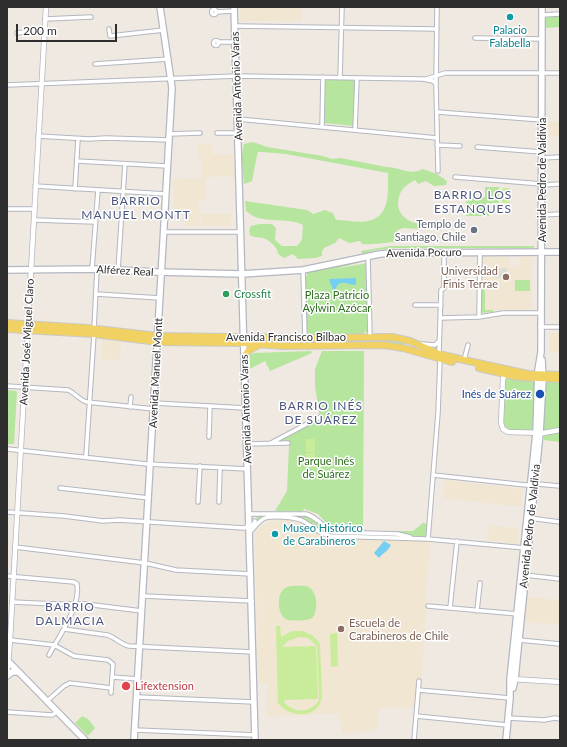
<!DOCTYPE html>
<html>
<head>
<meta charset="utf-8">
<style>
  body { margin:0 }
  #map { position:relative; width:567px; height:747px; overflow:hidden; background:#efe9e1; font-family:Lato,sans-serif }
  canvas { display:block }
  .frame { position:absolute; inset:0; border:8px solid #2e2e2e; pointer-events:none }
  .scale { position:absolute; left:16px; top:24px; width:101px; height:18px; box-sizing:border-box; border:2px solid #2e2e2e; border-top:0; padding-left:5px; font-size:12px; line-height:14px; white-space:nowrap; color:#2e2e2e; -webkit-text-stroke:3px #fff; paint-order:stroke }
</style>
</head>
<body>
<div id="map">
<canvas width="567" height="747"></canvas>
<div class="frame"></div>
<div class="scale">200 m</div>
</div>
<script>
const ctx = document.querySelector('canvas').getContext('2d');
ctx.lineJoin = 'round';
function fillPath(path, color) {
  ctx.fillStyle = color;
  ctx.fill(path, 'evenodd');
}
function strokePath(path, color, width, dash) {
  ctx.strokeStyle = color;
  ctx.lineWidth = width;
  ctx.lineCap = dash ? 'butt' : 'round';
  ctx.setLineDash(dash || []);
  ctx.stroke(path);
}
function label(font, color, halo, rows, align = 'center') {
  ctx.font = font + ' Lato,sans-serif';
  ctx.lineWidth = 3;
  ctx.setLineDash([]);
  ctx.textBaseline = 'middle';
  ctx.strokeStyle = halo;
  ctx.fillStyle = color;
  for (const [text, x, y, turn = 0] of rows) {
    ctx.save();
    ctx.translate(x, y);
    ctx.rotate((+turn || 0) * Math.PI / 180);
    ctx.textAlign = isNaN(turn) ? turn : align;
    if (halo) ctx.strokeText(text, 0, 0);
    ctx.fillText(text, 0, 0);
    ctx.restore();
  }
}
const education = new Path2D(`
  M240,7H302V21H240Z
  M548,122H560V135L548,136Z
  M212,144L213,155L233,154L234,176L205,177V199L199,200L200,226H185V213H173V179L202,178V158L198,157L197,145Z
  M201,214H231V226H201Z
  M481,257H509V267H520V257H532V310H502L480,313Z
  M550,333H560V352H549Z
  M103,340L121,342L120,361L101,359Z
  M445,480L523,489L521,507L443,498Z
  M287,520L303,523L325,536L330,538L430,541L420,704L414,707L378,708V729H370L369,732L342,733L339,713L267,717V683H258L255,533L267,522Z
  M489,525L519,529L517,544L488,540Z
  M526,597L560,600V625L524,622Z`);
const green = new Path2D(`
  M560,15V27L544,28V16Z
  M326,79L353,80L355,82L354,126L325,123L324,82Z
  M253,142L267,147L323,156L332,159L341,158L386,167C401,167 408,176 423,169L437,174L447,181L446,185L434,186L426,181L418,184L415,180C405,185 399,191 398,202C397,216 412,226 426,223C433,222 433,220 441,221L430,227L418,229L403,228L398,230L395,235L397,239L393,242C385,243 368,245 362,244L360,241L349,243L339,238L335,243L324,248L322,252V256L315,258L298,259L293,254L284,258L278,254C278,247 269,240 263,238C258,237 254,238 250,235L249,230L251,226L259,224H272L276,228L275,240L282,246H297L302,240L303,225C291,219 276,221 263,219C256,218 251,215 246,211L245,201L307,210L313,214L325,210L333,213L336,220C345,220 360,223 368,221C391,217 388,190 388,173L286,154L262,152H258L257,155L252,181L244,184C243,171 240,156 244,144Z
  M485,187H499V203H486V210L489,211V216H466V197H485Z
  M390,246H534V248H395L376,250L362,254L361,251Z
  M361,260V262L336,269L367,263L368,332H364V334L322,335L321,333L309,334L307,332L304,276H307V272Z
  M515,280H530V291H515Z
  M480,287H484L485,290V310H493V312L480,313Z
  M378,339H391L405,343L403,345H303L250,342V340Z
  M311,351L312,353L270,371L265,361L250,369V355L253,353Z
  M322,351H364L363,529L333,528L328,525L318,514L304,509L303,511H275L287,491L289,446L288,441L279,440L320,418L315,387V369Z
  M505,377L535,381L560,380V428C546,431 513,434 502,426Z
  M7,390L16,391L17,392L14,444H7V421L8,418L7,414Z
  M560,432V442L544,440V436Z
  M258,515H304L313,519L328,531L394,535V536L328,534L319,530L299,517L270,516H266L258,520L256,517Z
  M423,523L428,524L427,537H412L411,534L389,532L387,531H413Z
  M306,586C318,589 319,612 312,618C308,621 293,621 288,620C277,617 276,593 285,588C290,585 300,586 306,586Z
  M82,716L88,719L95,728L88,736L75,723Z`);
const pitch = new Path2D(`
  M502,188H510V203H502Z
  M306,439H315V452H306Z
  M306,453H315V467H306Z
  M276,626H280L281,637L292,631H302L312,635L319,642L320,645L322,697C318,720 289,718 278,703ZM299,637L308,638L317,646L319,700C311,713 294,714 284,702V700L318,699L316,646L282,647L288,641Z
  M337,633L338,666L331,667L330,634Z`);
const plaza = new Path2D(`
  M495,268H507V278H495Z`);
const water = new Path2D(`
  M356,278V284L355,285C345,284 338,278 335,292L333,290L329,279Z
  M384,541L391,545C388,551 383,553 379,558L374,553Z`);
const minor = new Path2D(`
  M437,7L436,84L438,171
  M211.5 12a2.5 2.5 0 1 1 5 0a2.5 2.5 0 1 1-5 0Z
  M216,12L234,11
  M542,15L560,14
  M45,19L91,17
  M235,26L437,29
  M109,29L110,36L164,30
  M17,33L45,29
  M475,38L542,39
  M213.5 43a2.5 2.5 0 1 1 5 0a2.5 2.5 0 1 1-5 0Z
  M218,42H236
  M95,64L169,59
  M340,78L342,7
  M426,79L445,73H560
  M7,85L237,76L423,79L433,81L436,84
  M437,112L542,120
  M238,119L437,138
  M322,127L323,77
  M355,130L357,78
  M217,133H239
  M169,134L200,133
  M38,136L89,139L106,138L169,140
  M437,145L460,146
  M477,147L542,152
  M542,158L560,157
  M77,161L167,166
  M455,177L542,184
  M542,185L560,184
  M35,186L166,194
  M75,189L78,139
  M7,209H34
  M542,215L560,214
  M34,220L95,222
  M164,232H241
  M368,256L370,337
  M92,269L98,190
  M118,270L125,164
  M303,270L305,338
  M96,294L160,298
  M415,305H441
  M479,317L480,253
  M440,318L479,317L503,313H541
  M540,327H560
  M94,329L97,269
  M422,344L435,345L439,341
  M439,354L441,290L444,288V253
  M464,360L468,345
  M7,386L68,390C75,393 79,400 87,402L154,409
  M154,403L246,408
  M130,407L131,397
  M209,437L210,406
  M271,443L320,417
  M247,444L288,443
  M7,449L147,464L248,469
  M86,456L94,334
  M433,475L526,485L537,484L560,486
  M60,488L149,498
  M198,502L200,466
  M219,502L220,468
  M7,512L64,516L103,521L119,520L244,528L253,525L255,521
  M249,514H306C317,517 323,527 333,532L398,534L410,537
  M529,518L560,522
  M250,532C254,528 258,522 263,519C269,515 296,517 303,521C313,526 319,534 330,536L428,539L525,548
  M428,539L438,413L440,358
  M15,547L145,563L176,570L251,574
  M525,575L560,579
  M7,576L74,582L77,584C81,606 59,636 49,655
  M143,596L252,601
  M12,602L56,604H85L142,611
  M428,606L518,614
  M450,608L457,541
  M477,611L480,583
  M64,629L107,635C115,637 120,644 129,646L253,652
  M10,640L54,645L74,656L108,660L113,664L111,693
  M519,640L560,644
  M112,677L138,679
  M418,690L510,698
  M137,697L254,702
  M47,701L64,686L70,683L111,688
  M7,712L52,715L57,712
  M416,716L507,725
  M508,718L544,720L555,718L560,719
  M135,730L255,735
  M414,740L419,681`);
const tertiary = new Path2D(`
  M508,373L505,374L503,379L501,423L503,429L508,432L543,433L560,430
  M7,676L10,640L46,7
  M512,679L560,682`);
const secondary = new Path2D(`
  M234,7L255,740
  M7,270L97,269L157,272L242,274L303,270L380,254L392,253L560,252
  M7,660L85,740
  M7,676L12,672H18
  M513,688L515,679L540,433L543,379L542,360
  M134,740L172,88L160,7
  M506,740L510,698V679L536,433L538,370L541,352L542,7`);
const primary = new Path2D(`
  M7,323L88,328L158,336L305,338L392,337L410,341L439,354L464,360L528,374L560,375
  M7,329L94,334L158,342L244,343L283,346L384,345L403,348L452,362
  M244,357L249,350L257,346
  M479,368L518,377L560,379`);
const markers = [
  [510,17,4,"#0f9aa8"],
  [474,230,4,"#6b7280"],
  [506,277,4,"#8d6e63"],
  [226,294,4,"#2e9e5b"],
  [540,394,5,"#1a4fb4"],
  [275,534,4,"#0f9aa8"],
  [341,629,4,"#8d6e63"],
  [126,686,5,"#e0444e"]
];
const cultureNames = [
  ["Palacio",510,30],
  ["Falabella",510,43],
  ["Museo Histórico",283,528,"left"],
  ["de Carabineros",283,541,"left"]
];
const streetNames = [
  ["Avenida Antonio Varas",237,86,-92],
  ["Avenida Pedro de Valdivia",542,180,-90],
  ["Avenida Pocuro",424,253,-1],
  ["Alférez Real",125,271,3],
  ["Avenida Francisco Bilbao",286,337],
  ["Avenida José Miguel Claro",27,342,-87],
  ["Avenida Manuel Montt",156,373,-87],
  ["Avenida Antonio Varas",246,409,-92],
  ["Avenida Pedro de Valdivia",530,526,-84]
];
const worshipNames = [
  ["Templo de",466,224],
  ["Santiago, Chile",466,237]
];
const educationNames = [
  ["Universidad",498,271],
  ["Finis Terrae",498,284],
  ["Escuela de",349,623,"left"],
  ["Carabineros de Chile",349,636,"left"]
];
const leisureNames = [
  ["Crossfit",234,294]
];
const parkNames = [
  ["Plaza Patricio",337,295],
  ["Aylwin Azócar",337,308],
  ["Parque Inés",326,461],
  ["de Suárez",326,474]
];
const transitNames = [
  ["Inés de Suárez",531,394]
];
const healthNames = [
  ["Lifextension",135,686]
];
const neighbourhoodNames = [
  ["BARRIO LOS",473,195],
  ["ESTANQUES",473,209],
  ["BARRIO",136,201],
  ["MANUEL MONTT",136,215],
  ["BARRIO INÉS",321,406],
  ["DE SUÁREZ",321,420],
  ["BARRIO",70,607],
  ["DALMACIA",70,621]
];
fillPath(education, '#f0e6d1');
fillPath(green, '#b6e59e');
fillPath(pitch, '#c9ec9a');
fillPath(plaza, '#dfdcd8');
fillPath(water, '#75cff0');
strokePath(minor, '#b4b7c1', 5.5);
strokePath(tertiary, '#b4b7c1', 6);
strokePath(secondary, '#b4b7c1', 8);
strokePath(primary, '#c9c9c9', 8);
strokePath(minor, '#fff', 3.5);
strokePath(tertiary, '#fff', 4.5);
strokePath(secondary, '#fff', 5.5);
strokePath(primary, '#f2d163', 6);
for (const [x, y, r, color] of markers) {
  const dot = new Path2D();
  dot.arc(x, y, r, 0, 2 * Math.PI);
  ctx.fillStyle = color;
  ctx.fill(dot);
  strokePath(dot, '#fff', 1.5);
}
label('11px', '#0d838f', '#fff', cultureNames);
label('11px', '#2e2e2e', '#fff', streetNames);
label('11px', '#5b616d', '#fff', worshipNames, 'right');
label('11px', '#785e54', '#fff', educationNames, 'right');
label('11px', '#27864d', '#fff', leisureNames, 'left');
label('11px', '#2c6e1b', '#fff', parkNames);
label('11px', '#164399', '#fff', transitNames, 'right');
label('11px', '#be3a42', '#fff', healthNames, 'left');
ctx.letterSpacing = '1px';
label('12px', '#4d5680', '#fff', neighbourhoodNames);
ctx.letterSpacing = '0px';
</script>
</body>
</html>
